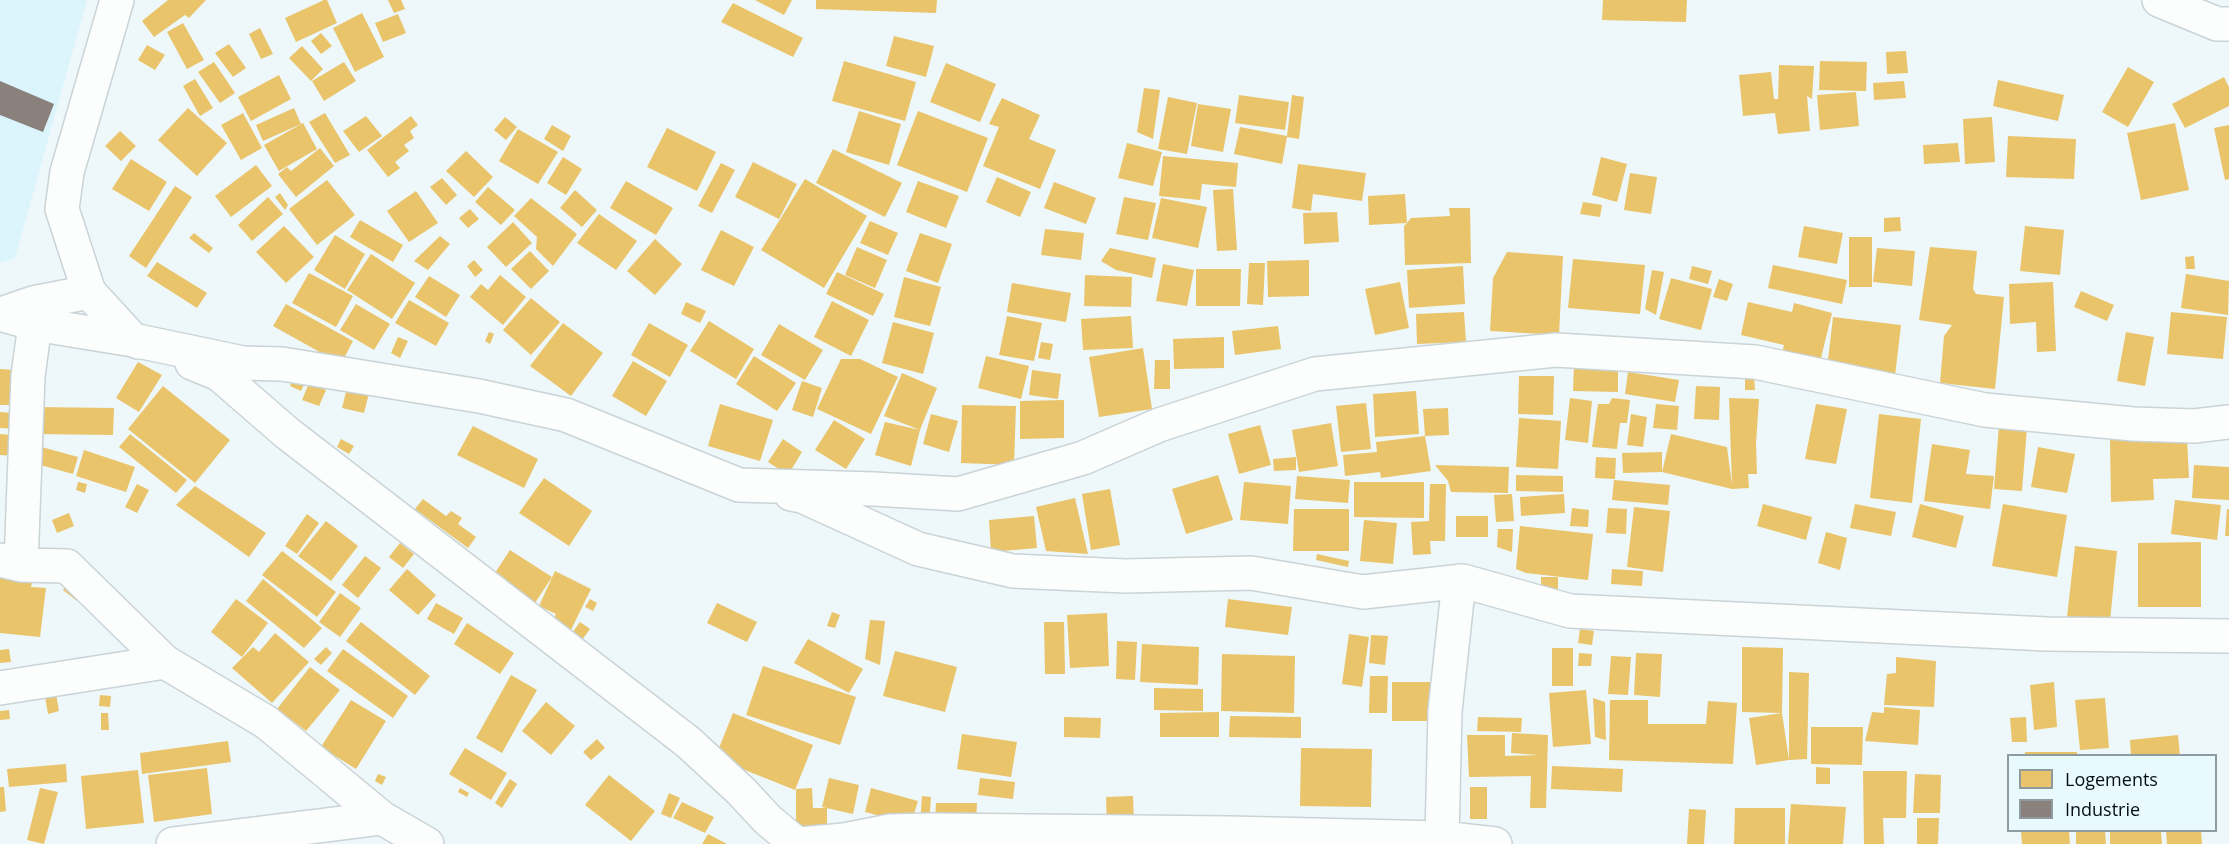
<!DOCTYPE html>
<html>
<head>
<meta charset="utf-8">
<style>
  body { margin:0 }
  #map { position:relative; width:2229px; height:844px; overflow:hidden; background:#eef7fa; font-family:"Open Sans",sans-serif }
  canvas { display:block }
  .legend { position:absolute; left:2007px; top:754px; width:210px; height:78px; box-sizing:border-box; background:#e9faff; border:2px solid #8e9ca0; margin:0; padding:8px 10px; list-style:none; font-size:18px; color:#060f12 }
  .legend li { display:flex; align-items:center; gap:12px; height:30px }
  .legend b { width:30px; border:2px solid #8e9ca0 }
</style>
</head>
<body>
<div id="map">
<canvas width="2229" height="844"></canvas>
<ul class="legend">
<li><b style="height:16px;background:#e9c46a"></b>Logements</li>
<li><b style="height:16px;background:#8a817c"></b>Industrie</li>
</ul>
</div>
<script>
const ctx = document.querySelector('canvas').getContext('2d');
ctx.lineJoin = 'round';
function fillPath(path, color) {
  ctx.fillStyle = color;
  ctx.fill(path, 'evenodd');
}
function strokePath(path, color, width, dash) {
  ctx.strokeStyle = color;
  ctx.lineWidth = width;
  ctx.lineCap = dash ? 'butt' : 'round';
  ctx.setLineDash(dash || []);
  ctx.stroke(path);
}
const built = new Path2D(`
  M0,0H87L15,258L0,263Z`);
const homes = new Path2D(`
  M168,0H206L189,18L185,15L154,37L142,21Z
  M324,0H327L337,23L296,42L285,18Z
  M388,0H401L405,9L394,13Z
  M755,0H792L784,15Z
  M816,0H937L936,13L816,9Z
  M1603,0H1687L1686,22L1602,20Z
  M733,3L803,38L793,57L721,22Z
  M362,13L384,57L355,72L333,28Z
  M398,14L406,33L383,42L375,23Z
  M183,23L204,60L187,69L167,32Z
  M260,28L273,54L261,59L249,34Z
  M321,33L332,46L321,54L311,41Z
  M894,36L934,46L926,77L886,66Z
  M229,44L246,68L233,77L215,53Z
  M147,45L165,55L155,70L138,60Z
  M302,46L323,69L311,81L289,58Z
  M1906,51L1908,73L1887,74L1886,52Z
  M844,61L916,82L905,121L832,101Z
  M1820,61L1867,62L1866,91L1819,90Z
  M214,62L235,93L220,103L198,72Z
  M344,62L356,81L324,101L312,81Z
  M946,63L996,84L980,122L930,102Z
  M1779,65L1814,66L1812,99L1807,96L1810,131L1778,134L1775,113L1743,116L1739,75L1771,72L1774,99H1778Z
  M2128,67L2154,82L2128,127L2102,112Z
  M279,75L291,99L251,121L238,97Z
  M2224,77L2229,87V106L2185,128L2172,104Z
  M195,79L213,108L200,116L183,86Z
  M1998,80L2064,95L2058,121L1993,106Z
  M1904,81L1906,98L1874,100L1873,83Z
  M1144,88L1160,90L1153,139L1137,132Z
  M1856,92L1859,126L1820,130L1817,95Z
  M1239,95L1289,102L1285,130L1235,123Z
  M1292,95L1304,97L1299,139L1287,137L1282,164L1234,154L1240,127L1287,136Z
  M1168,97L1197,103L1187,154L1158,149Z
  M1002,98L1040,115L1029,139L1056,150L1040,189L983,166L999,127L989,124Z
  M1198,104L1231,109L1223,152L1191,146Z
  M188,108L227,143L197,176L158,140Z
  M294,108L301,124L263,141L256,125Z
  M859,111L901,124L889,165L846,152Z
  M918,111L988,138L967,192L897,165Z
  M243,113L262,148L241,160L221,125Z
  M325,113L350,155L335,163L309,122Z
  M366,116L382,136L359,152L343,131Z
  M411,116L418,125L410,131L414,138L404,145L409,151L395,162L400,168L388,177L367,150Z
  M505,117L517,127L506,140L494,130Z
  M1992,117L1995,162L1965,164L1963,119Z
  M303,123L317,149L279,171L264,145Z
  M2175,123L2189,190L2141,200L2127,133Z
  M552,125L571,136L563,151L544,139Z
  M2229,125V179L2225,180L2214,128Z
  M667,128L716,152L697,191L647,167Z
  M518,129L558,152L538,184L499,161Z
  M120,131L136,146L121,161L105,146Z
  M2008,136L2076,139L2074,179L2006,177Z
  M1127,143L1162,152L1153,186L1118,178Z
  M1958,143L1960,162L1924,164L1923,145Z
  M320,148L334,166L296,197L278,174L287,167L291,171Z
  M833,149L902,183L885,217L816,183Z
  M466,151L493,177L474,197L446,171Z
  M1163,156L1238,163L1236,187L1202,184L1200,200L1159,196Z
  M563,157L582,169L566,195L547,183Z
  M1601,157L1627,164L1617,202L1592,195Z
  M131,159L167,182L149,211L112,189Z
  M753,162L797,184L779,219L735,197Z
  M721,163L735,170L712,213L698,206Z
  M1298,164L1366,173L1362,201L1313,194L1311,211L1292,208Z
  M256,165L272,186L231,217L215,196Z
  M1630,173L1657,177L1651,214L1624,210Z
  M997,177L1031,192L1020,217L986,202Z
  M442,178L457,195L446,205L430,187Z
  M805,179L867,216L824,288L761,250Z
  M327,180L355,215L317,245L289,209Z
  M626,181L673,208L656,235L610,208Z
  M918,181L959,196L946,228L906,212Z
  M1054,182L1096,198L1086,224L1044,208Z
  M175,186L192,197L146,268L129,256Z
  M488,187L515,210L501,225L475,202Z
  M1233,189L1237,250L1217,251L1213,190Z
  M575,190L597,210L582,227L560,208Z
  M416,191L438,223L409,242L387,211Z
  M280,193L288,205L285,210L275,197Z
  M1405,194L1407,223L1411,218L1450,216L1449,208H1470L1471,263L1405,265L1404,226L1407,223L1369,225L1368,196Z
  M268,197L283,214L252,241L238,225Z
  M1124,197L1156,203L1148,240L1116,234Z
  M531,198L577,234L553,266L536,249L537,237L514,216Z
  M1161,198L1207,207L1198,248L1152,238Z
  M1583,202L1602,205L1600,217L1580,214Z
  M470,209L479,219L468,228L459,218Z
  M1337,212L1339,242L1304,244L1303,213Z
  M599,214L637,241L616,270L577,243Z
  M1900,217L1901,231L1884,232V218Z
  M360,220L403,245L393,262L350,237Z
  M870,221L898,233L888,255L860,243Z
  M513,222L532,243L506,267L487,247Z
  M284,226L314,257L286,283L256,252Z
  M1804,226L1843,233L1837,264L1798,257Z
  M2025,226L2064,230L2060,275L2020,271Z
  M1045,229L1084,233L1081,260L1041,255Z
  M721,230L754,247L734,286L701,270Z
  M194,233L213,248L209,253L189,238Z
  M920,233L952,244L938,283L906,271Z
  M335,235L365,254L345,289L314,270Z
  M440,236L450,244L428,270L414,261Z
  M1849,237H1872V287H1849Z
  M655,239L682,264L655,295L627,271Z
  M857,247L887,260L875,288L845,275Z
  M1930,247L1977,251L1973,289L1976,294L2004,297L1995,389L1940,383L1944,336L1952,325L1919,320Z
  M1110,248L1156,258L1152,278L1116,270L1101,261Z
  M1877,248L1915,251L1912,286L1873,282Z
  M530,251L549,271L531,289L511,269Z
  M1507,252L1563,256L1559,335L1490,331L1493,278Z
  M371,254L415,283L392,319L347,290Z
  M2194,256L2195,269H2186L2185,257Z
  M1573,259L1645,265L1640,314L1568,308Z
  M474,260L483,270L475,277L467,266Z
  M1309,260V296L1268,297L1267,261Z
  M157,262L207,293L197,308L147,276Z
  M1249,263H1265L1263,305L1247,304Z
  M1163,264L1194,270L1187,306L1156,301Z
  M1773,265L1847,280L1842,304L1768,288Z
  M1463,266L1465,304L1409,308L1407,270Z
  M1692,266L1712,271L1708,284L1689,279Z
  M1196,269H1241L1240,306H1196Z
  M1652,270L1664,272L1656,315L1645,309Z
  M837,272L884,294L873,316L826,294Z
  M309,273L353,296L336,327L292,303Z
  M2186,274L2229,281L2228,315L2181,308Z
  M500,275L526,297L503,325L470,297L481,284L488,290Z
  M1085,275L1132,277L1131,307L1084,306Z
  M429,276L460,295L446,317L415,297Z
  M904,277L941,287L930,326L894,317Z
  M1671,278L1712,289L1701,330L1659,319Z
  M1719,279L1733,284L1727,301L1713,297Z
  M1400,282L1409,328L1375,335L1365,289Z
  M2053,282L2056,351L2037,352L2036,322L2010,324L2009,284Z
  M1012,283L1071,293L1066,322L1007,312Z
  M2081,291L2114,305L2107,321L2074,307Z
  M531,298L560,322L531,355L503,330Z
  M409,300L449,323L436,346L395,323Z
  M832,301L869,320L851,356L814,337Z
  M686,302L706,311L700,323L681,314Z
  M1748,302L1792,312L1794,303L1832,313L1819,366L1781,356L1784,345L1741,335Z
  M286,304L353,341L341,364L273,326Z
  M356,304L390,324L374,350L340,330Z
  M1464,312L1466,342L1417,344L1416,314Z
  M2171,312L2227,317L2223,359L2167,354Z
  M1007,316L1042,323L1034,361L999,355Z
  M1131,316L1133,348L1083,350L1081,319Z
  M1833,317L1901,325L1895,376L1827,368Z
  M709,321L754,349L736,379L690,351Z
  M893,322L934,333L923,374L882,363Z
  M563,323L603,353L571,396L530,366Z
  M649,323L688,345L670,377L631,355Z
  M779,324L823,350L805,380L761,355Z
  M1278,326L1281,349L1235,355L1232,331Z
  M489,332L494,334L490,344L485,341Z
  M2126,332L2154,337L2145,386L2117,381Z
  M398,337L408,341L400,358L391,353Z
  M1224,337V368L1174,369L1173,339Z
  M1041,342L1053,344L1050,360L1038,358Z
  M1143,348L1152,409L1099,417L1089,357Z
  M754,356L796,383L777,411L736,384Z
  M986,356L1029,366L1021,399L978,388Z
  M841,359H860L898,377L871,434L817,409Z
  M1155,360H1170V389H1154Z
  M633,361L667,381L646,416L612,396Z
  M138,362L162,375L139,412L116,398Z
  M1574,364L1618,365V392L1573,391Z
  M0,369L13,370L11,405H0Z
  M1032,370L1061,374L1058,399L1029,395Z
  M1628,372L1679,380L1675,402L1625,394Z
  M902,373L937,388L920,430L911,466L875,455L885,422L920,430L884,416Z
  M295,375L306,380L301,391L290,386Z
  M1519,376H1554L1553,415L1518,414Z
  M1745,376H1754L1755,390H1745Z
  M802,381L822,388L813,417L792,410Z
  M309,383L326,390L319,406L302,400Z
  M163,386L230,440L195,483L128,429Z
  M1696,386L1720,387L1719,420L1694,419Z
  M347,388L369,393L364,413L342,408Z
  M1416,391L1419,434L1375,437L1373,394Z
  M1570,398L1592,401L1588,443L1565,440Z
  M1612,398L1630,400L1627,423H1620L1617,449L1592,447L1598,404H1609Z
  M1729,398L1759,399L1756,444L1757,474H1748L1749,488L1732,489L1662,472L1623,473L1622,453L1662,452V472L1671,434L1727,447L1732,485Z
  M1064,400V438L1020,439V401Z
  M1366,403L1371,449L1341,452L1336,406Z
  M720,404L773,420L760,461L708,446Z
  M1656,404L1679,406L1677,430L1653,428Z
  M1816,404L1847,409L1836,464L1805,459Z
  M962,405L1016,406L1014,465L961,463Z
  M35,407L114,408L113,435L35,434Z
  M1448,408L1449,435L1425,436L1431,471L1381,478L1380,472L1345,476L1343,455L1377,452L1376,442L1425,436L1423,409Z
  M0,412L21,414L20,429L0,428Z
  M931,414L958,421L949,452L923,444Z
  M1631,414L1647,417L1643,447L1627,445Z
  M1879,414L1921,419L1912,503L1870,498Z
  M1519,418L1561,421L1558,469L1516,467Z
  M834,420L865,439L846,469L815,450Z
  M1331,423L1338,466L1299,472L1292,430Z
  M1260,425L1271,465L1239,474L1228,434Z
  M1999,425L2027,428L2022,491L1994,489Z
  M473,426L538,459L524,488L457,455Z
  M0,434L20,436L18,456L0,455Z
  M130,434L187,480L176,493L119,447Z
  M2187,438L2189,478L2153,479L2154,500L2111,502L2110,440Z
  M341,439L354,446L349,454L337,447Z
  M783,439L802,452L788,475L768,462Z
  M1932,444L1970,450L1966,474L1994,476L1990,509L1924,501Z
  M38,446L78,457L73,474L33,463Z
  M2038,447L2075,454L2067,493L2031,487Z
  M84,450L135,467L126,492L76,476Z
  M1296,457V470L1274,471L1273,459Z
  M1596,457L1616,458L1615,479L1595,478Z
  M1435,465L1509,467L1508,493L1451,492L1448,481Z
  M2194,465L2229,467V500L2192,498Z
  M1218,475L1233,520L1186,534L1172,489Z
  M1516,475L1563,476V492L1516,491Z
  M1297,476L1350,480L1348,503L1295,499Z
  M544,478L592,511L569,546L519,513Z
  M1614,480L1670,485L1668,505L1612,500Z
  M78,482L87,484L85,493L76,490Z
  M1244,482L1291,486L1288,524L1240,520Z
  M1354,482H1424V518L1354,517Z
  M137,484L149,490L137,513L125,507Z
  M1430,484H1446L1445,541H1430L1431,554L1413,555L1411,522L1429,521Z
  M195,486L266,533L249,557L176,505Z
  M1110,489L1120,545L1091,550L1082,494Z
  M1512,494L1514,521L1496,522L1494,495Z
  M1564,494L1565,513L1521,516L1520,497Z
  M1075,498L1088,554L1046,551L1036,507Z
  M423,499L446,516L451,511L462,518L458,524L476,537L468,548L415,509Z
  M2175,500L2221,505L2217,540L2171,534Z
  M1763,504L1812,517L1806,540L1757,526Z
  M1855,504L1896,512L1891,536L1850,528Z
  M1920,504L1964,516L1956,548L1912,537Z
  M2003,504L2067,515L2057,577L1992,566Z
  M1634,507L1670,511L1663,572L1627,567Z
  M1572,508L1589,510L1588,527L1570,526Z
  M1608,508L1627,509L1626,534L1606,533Z
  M1294,509H1349V551H1293Z
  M2227,509H2229V536H2225Z
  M69,513L74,526L57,533L52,520Z
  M307,514L319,523L297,554L285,546Z
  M1034,516L1037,548L991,552L989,520Z
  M1456,516H1488V537H1456Z
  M1364,520L1397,523L1393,564L1360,561Z
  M326,521L358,546L331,581L298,556Z
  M1520,526L1593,534L1588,580L1526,573L1516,569Z
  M1498,529H1513L1512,552L1497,547Z
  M1826,532L1847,538L1840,570L1818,563Z
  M2201,542V607H2138V543Z
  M400,543L414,554L403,568L389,557Z
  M2075,546L2117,551L2110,621L2067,617Z
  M510,550L552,577L533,606L491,579Z
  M282,551L336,592L317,617L262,575Z
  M1317,554L1349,561L1348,567L1316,560Z
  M365,556L381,568L358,598L342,585Z
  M407,569L436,595L418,615L389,590Z
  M1612,569L1643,571L1642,586L1611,584Z
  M555,571L591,589L568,636L550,627L556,614L539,606Z
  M1541,577H1558V595H1541Z
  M0,578L32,582L31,587L46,588L40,637L0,633Z
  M263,579L322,628L304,648L246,601Z
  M67,584L82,595L77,601L63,590Z
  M340,593L361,608L340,637L319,622Z
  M236,599L268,623L242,657L211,632Z
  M590,599L597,603L593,611L585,607Z
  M1228,599L1292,607L1288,635L1225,627Z
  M436,603L463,618L454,634L427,619Z
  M717,603L757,622L747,642L707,623Z
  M832,612L840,615L835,628L827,626Z
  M1107,613L1109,666L1070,668L1067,615Z
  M870,620L885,621L880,665L865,659Z
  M361,622L430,676L415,695L346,641Z
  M580,622L590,629L582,640L572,633Z
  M1044,622H1064L1065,674H1045Z
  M467,623L514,653L500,674L454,644Z
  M1580,629L1594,631L1592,645L1578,643Z
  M275,633L309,662L272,703L232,668L253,647L259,652Z
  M1349,634L1369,637L1362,687L1342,684Z
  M1371,635L1388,636L1385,665L1369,663Z
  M808,639L863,669L849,693L794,663Z
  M1117,641L1137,642L1135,680L1116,679Z
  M1142,644L1199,647L1198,685L1140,682Z
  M326,647L332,653L321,665L314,659Z
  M1742,647L1783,648L1782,713L1742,712Z
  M1552,648H1573V686H1552Z
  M9,649L11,662L0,663V650Z
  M343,649L408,696L393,718L327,671Z
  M895,651L957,667L945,712L883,696Z
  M1579,653L1592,654L1591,666H1578Z
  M1636,653L1662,654L1660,697L1634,695Z
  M1222,654L1295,656L1294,713L1221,711Z
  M1611,656L1631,657L1628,695L1608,694Z
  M1896,657L1936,661L1934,707L1884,705L1887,674L1896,673Z
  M763,666L856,697L840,745L746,715Z
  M310,667L340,690L306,731L277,709Z
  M1789,672L1809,673L1807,759L1789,760Z
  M511,675L537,690L502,753L476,738Z
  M1370,676H1388L1387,713H1369Z
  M1392,682H1434V721H1392Z
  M2054,682L2057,727L2034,730L2030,685Z
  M55,688L59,711L48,714L44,691Z
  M1154,688L1203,689V711L1154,710Z
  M1586,690L1591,744L1553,747L1549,693Z
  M100,695L111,696L110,707L99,706Z
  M1593,698L1605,702L1606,740L1595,737Z
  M2105,698L2109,748L2080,750L2075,700Z
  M351,700L386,721L356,769L321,747Z
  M1610,700H1648V724H1706L1708,701L1737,703L1733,764L1609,760Z
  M546,702L575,726L551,755L522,731Z
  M1884,707L1920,710L1918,745L1865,741L1872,712L1884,713Z
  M9,710L10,719L0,720V711Z
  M1219,712V737H1160V713Z
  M101,713H108L109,730H101Z
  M733,713L813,745L795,790L715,758Z
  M1782,713L1789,760L1756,765L1749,718Z
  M1230,716L1301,717V738L1229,737Z
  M1064,717L1101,718L1100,738L1064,737Z
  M1478,717L1522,718L1521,732L1477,731Z
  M2026,717L2027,742H2012L2010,718Z
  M1811,727H1863L1862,765L1811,764Z
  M1512,733L1548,735L1546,808H1530L1531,776L1469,777L1467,735H1505V756L1539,755L1511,753Z
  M962,734L1017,742L1011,777L957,769Z
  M2178,735L2180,756H2131L2130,740Z
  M597,739L605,748L591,760L583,752Z
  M228,741L231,762L142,774L140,753Z
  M465,748L507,773L491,800L449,774Z
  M1301,748L1372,749L1371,807L1300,806Z
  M2025,752H2077V756H2025Z
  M66,764L67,782L9,787L7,769Z
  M1552,766L1623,769L1622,792L1551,789Z
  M1816,767L1830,768V784H1816Z
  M207,768L212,814L154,822L148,775Z
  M138,770L144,823L86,829L81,776Z
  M1863,771H1907L1906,818H1883L1884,844H1864Z
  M378,774L386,777L382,785L375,781Z
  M1915,774L1941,775L1940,813H1913Z
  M609,775L655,811L631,841L585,805Z
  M829,778L859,785L853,814L822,807Z
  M980,778L1015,782L1013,799L978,795Z
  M510,779L517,784L502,808L495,803Z
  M0,787H4L6,811L0,812Z
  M1470,787H1487V819H1470Z
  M40,788L58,792L44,844L27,840Z
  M460,788L469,793L467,797L458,792Z
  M812,788L813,808H827V829L796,830V789Z
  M871,788L918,801L911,824L865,812Z
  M669,793L680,798L671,818L661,814Z
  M922,796L931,797L929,824L920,823Z
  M1133,796L1134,826L1107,827L1106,797Z
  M682,802L714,817L705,833L673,818Z
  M936,803H977L976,822H935Z
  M1791,804L1846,807L1843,844H1788Z
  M1735,808H1785V844H1734Z
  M1689,809L1706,810L1704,844H1687Z
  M1917,818H1939L1938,844H1917Z
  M2021,831H2069L2070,844H2022Z
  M2076,831H2105L2106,844H2076Z
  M2110,831H2161L2162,844H2110Z
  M2166,831H2201L2202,844H2167Z
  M708,834L727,844H702Z`);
const industry = new Path2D(`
  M0,81L54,104L43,132L0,115Z`);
const minor = new Path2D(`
  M117,0L67,172L62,209L89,292L133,340L138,342
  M2159,0L2217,24H2229
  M0,314L35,324L133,340L243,363L282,364L479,396L566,415L739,485L874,489L958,494L1083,458L1159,425L1315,374L1556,350L1755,362L1985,410L2133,424L2194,426L2229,422
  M1,314L33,303L89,292
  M192,363L219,374L287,433L688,742L741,791L768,820L797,844
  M791,494L802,496L918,549L1013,571L1125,576L1251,573L1363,592L1463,581L1570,611L2047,634L2229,636
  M0,560L21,565L67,566L165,662L266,722L382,818L427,844
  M21,565L28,376L35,324
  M0,688L165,662
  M1442,838L1445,711L1459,581
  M173,844L382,818
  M800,844L844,840L890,831L931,830L1229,833L1442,838L1495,844`);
fillPath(built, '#dcf5fd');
fillPath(homes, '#e9c46a');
fillPath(industry, '#8a817c');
strokePath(minor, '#cad3d6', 36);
strokePath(minor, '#fcfefe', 33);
</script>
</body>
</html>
